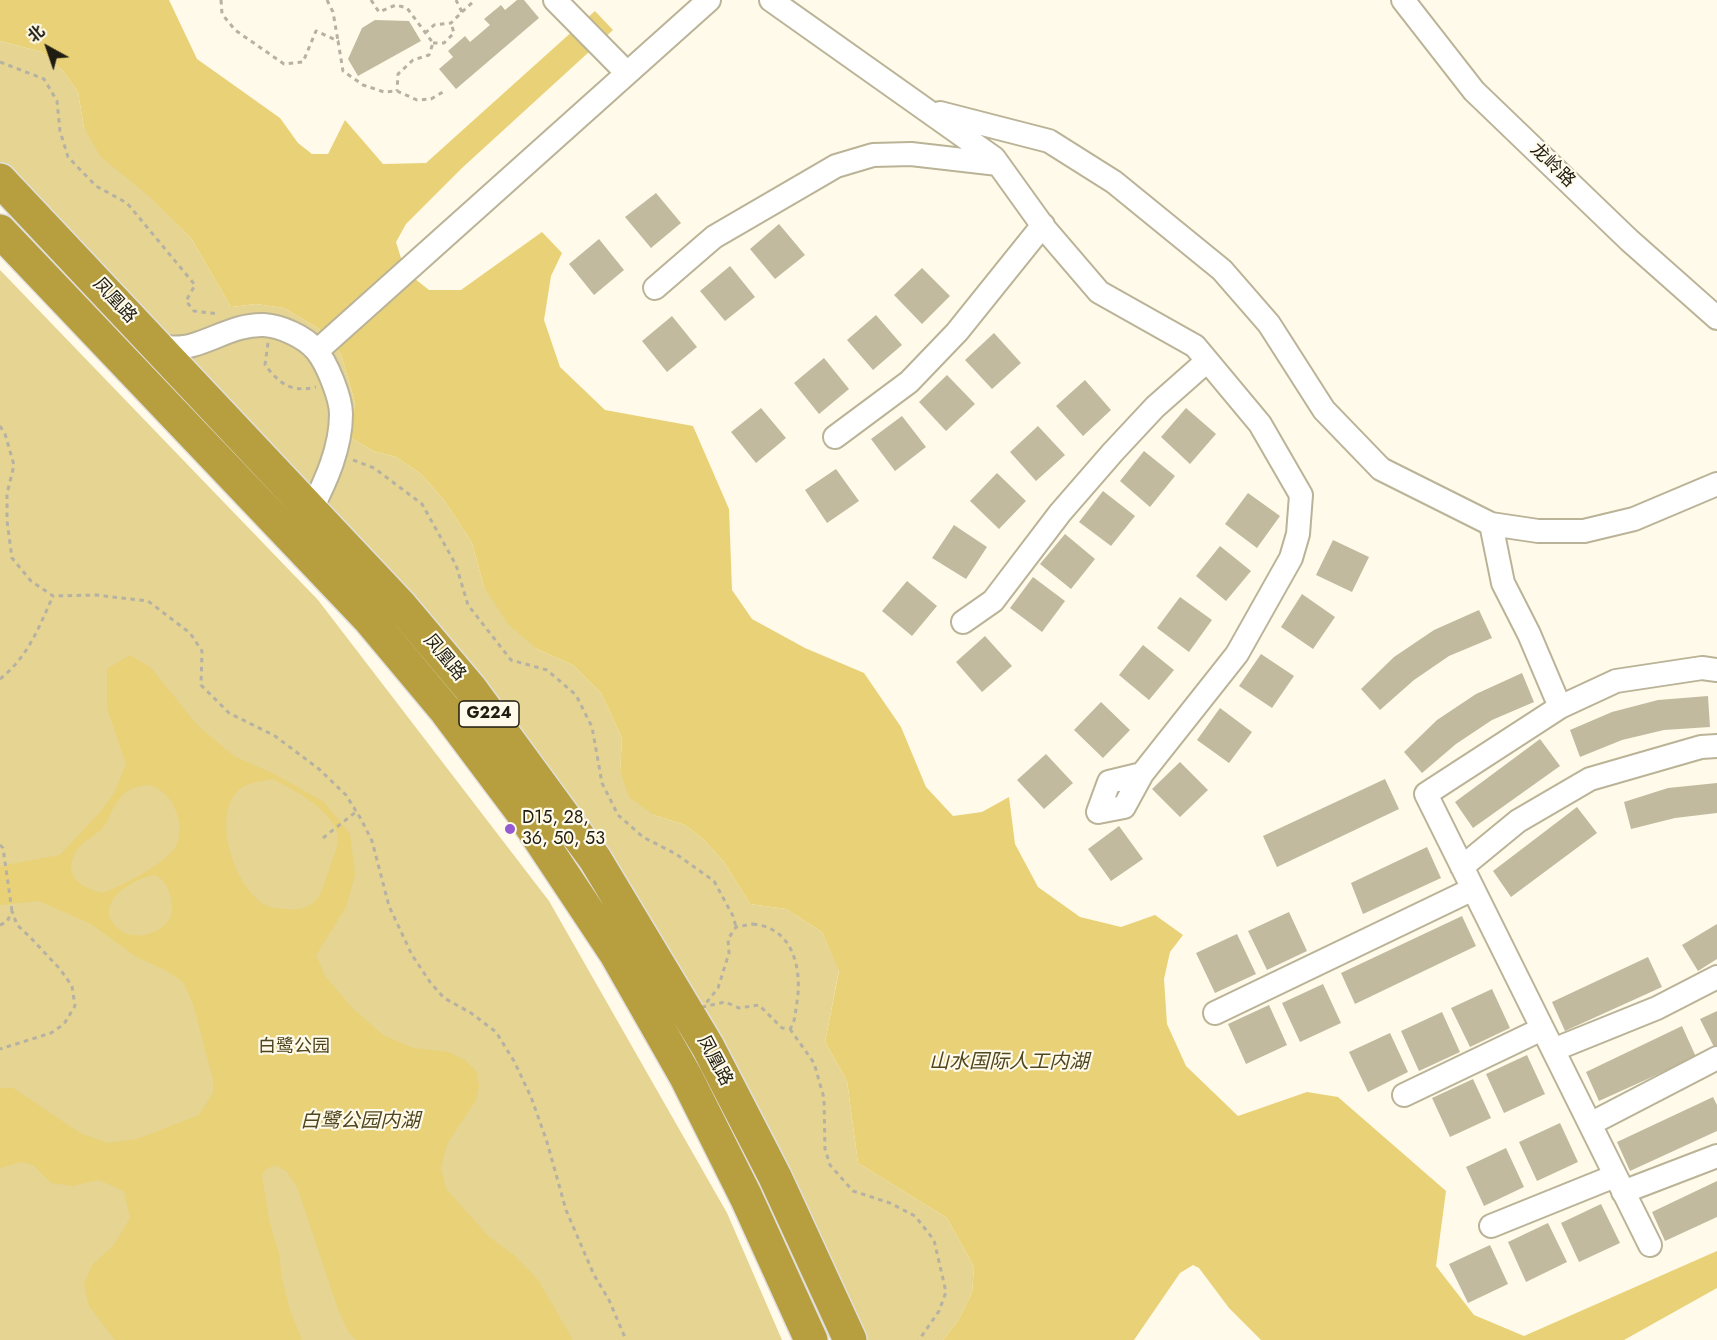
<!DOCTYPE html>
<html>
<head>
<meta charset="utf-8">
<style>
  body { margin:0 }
  #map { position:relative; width:1717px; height:1340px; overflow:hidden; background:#fffae9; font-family:Jost,"Noto Sans SC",sans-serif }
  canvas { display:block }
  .north { position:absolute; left:18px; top:18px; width:60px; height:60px; -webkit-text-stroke:4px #fffae9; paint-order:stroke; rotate:320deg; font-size:16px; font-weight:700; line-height:24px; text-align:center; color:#1f1c11 }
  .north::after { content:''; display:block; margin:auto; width:21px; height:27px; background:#1f1c11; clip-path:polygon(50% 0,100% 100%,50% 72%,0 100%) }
</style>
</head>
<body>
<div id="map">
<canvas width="1717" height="1340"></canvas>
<div class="north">北</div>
</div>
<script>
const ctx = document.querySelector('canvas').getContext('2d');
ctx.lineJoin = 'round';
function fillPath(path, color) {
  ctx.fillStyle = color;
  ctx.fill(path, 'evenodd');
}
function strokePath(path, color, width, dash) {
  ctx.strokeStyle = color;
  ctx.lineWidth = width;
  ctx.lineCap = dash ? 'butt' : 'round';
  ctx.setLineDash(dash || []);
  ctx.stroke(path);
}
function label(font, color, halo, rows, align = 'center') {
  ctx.font = font + ' Jost,"Noto Sans SC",sans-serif';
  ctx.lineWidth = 4.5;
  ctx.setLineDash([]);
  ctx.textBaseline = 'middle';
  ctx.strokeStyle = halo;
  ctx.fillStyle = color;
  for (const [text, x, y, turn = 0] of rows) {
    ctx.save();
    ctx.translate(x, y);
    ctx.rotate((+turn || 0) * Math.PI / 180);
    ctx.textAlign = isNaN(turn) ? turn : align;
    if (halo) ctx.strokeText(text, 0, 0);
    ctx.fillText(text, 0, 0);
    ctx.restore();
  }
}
const green = new Path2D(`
  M0,41L42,52L63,71L78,92L84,128L191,238L231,307L256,304L284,308L318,328L341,354L355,403L350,437L373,451L396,457L421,474L444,500L472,543L484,587L537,649L573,665L601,693L622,738L620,771L654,815L685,825L704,840L724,862L750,904L786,909L822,932L839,970L825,1042L847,1081L858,1163L947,1218L974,1267L972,1293L958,1321L943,1340H859L604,857L172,347L0,164Z
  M0,270L318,600L549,901L727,1213L782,1340H0Z`);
const water = new Path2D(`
  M0,0H169L197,59L280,118L298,143L312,154H328L345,120L383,164L426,163L595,11L613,30L462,168L406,224L396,242L405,271L429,290H461L542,232L562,253L551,276L544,320L560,367L605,410L693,426L729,509L732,590L752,619L805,648L864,673L901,727L926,787L953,816L982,812L1009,797L1015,844L1038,887L1080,917L1121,927L1155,915L1183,935L1170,952L1164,979L1167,1024L1186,1066L1238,1116L1307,1092L1338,1097L1446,1191L1436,1266L1474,1315L1524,1336L1717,1251V1288L1624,1340H1261L1229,1308L1199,1268L1193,1265L1180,1273L1134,1340H943L958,1321L972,1293L974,1267L947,1218L858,1163L847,1081L825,1042L839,971L822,932L786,909L750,904L724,862L704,840L685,825L654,815L629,797L620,771L622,738L601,693L573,665L537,649L508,624L484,587L472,543L444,500L421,474L396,457L373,451L350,437L355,403L341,354L318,328L284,308L256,304L231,307L191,238L149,196L101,157L84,128L78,92L63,71L42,52L0,41Z
  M130,655L151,668L198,726L234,756L274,774L324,802L350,834L355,875L346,907L316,955L325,976L352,1008L383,1035L413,1048L448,1052L465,1060L477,1072L479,1087L476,1100L447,1144L441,1168L446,1189L489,1237L515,1256L538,1280L573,1340H356L349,1333L339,1312L297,1187L287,1172L277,1166L270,1167L265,1170L262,1176L269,1220L279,1254L282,1279L290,1310L302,1340H115L89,1306L84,1284L92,1265L113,1246L130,1218L124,1191L99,1180L73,1186L51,1183L33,1165L21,1162L0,1168V1088H13L80,1133L108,1143L137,1139L199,1115L213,1093V1079L193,1004L184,983L167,971L135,956L91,924L39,901L0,905V866L60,855L101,811L115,792L126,764L107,708V669ZM273,779C292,789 339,813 338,839C337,850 332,860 329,870C325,881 322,896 313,903C305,909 297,910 287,909C280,909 270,908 265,905C234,888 206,806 246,785C253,782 265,781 273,779ZM150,785C164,790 173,800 177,814C180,824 181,836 176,846C165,864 122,886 102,893C78,887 60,873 79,847C85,840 95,836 101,829C106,824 108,819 111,813C120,794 129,786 150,785ZM155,875C168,880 175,902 171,915C166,932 138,941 123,932C87,908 129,879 155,875Z`);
const building = new Path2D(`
  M517,0H524L539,18L456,89L439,69L453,57L448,51L465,36L470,42L490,25L484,19L501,5L505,10Z
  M375,20L409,21L421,41L358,76L348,59L362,28Z
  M656,193L681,223L651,248L625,217Z
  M779,224L805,255L775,279L750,249Z
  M599,239L624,270L594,295L569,264Z
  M730,266L755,297L725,321L700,291Z
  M922,268L950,296L922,324L894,295Z
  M876,315L902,345L873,370L847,340Z
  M672,316L697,347L667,372L642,341Z
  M994,333L1021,363L992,389L965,360Z
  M824,358L849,389L819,414L794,383Z
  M947,375L975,404L946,431L919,402Z
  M1085,380L1111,410L1083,436L1056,406Z
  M761,408L786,438L756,463L731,432Z
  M1186,408L1216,434L1190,464L1161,437Z
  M902,416L926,447L895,471L871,439Z
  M1038,426L1065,455L1036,481L1010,452Z
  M1144,451L1175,476L1150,507L1120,481Z
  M836,469L859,501L827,523L805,490Z
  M997,473L1026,501L999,529L970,501Z
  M1103,491L1135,516L1111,546L1079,522Z
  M1248,493L1280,516L1257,548L1225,524Z
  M954,525L987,547L966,579L932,558Z
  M1065,534L1095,559L1071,589L1040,564Z
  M1333,540L1369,557L1352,592L1316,575Z
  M1220,546L1251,571L1226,601L1196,576Z
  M1033,577L1065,601L1042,632L1010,608Z
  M907,581L937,606L912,636L882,611Z
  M1302,594L1335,617L1313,649L1281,627Z
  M1180,597L1212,620L1189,652L1157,628Z
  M1479,610L1492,638L1449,656L1414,680L1380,710L1361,689L1394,657L1434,630Z
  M985,636L1012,666L982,692L956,662Z
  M1143,645L1174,670L1149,700L1119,675Z
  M1261,654L1294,676L1272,708L1239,686Z
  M1522,673L1534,702L1492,720L1456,744L1422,773L1404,752L1437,720L1476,694Z
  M1708,696L1710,727L1664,730L1622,740L1580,757L1570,730L1612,712L1658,700Z
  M1101,702L1130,730L1103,758L1074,730Z
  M1220,708L1252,732L1229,763L1197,740Z
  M1540,739L1560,766L1473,828L1455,802Z
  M1046,754L1073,783L1044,809L1017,780Z
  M1180,762L1208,790L1180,817L1152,789Z
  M1385,779L1399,809L1277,867L1263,836Z
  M1717,783V813L1675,818L1631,829L1624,802L1668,788Z
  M1577,807L1597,833L1511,897L1493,871Z
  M1119,826L1143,859L1111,881L1088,849Z
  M1427,847L1441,878L1363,914L1351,883Z
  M1289,912L1307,951L1267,970L1248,931Z
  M1462,916L1476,946L1355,1004L1341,973Z
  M1717,924V959L1698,971L1682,945Z
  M1237,934L1256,974L1215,993L1196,953Z
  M1648,957L1662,987L1565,1031L1552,1002Z
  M1323,984L1341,1023L1300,1042L1282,1003Z
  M1492,989L1510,1028L1470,1047L1451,1008Z
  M1269,1005L1287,1045L1246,1064L1228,1024Z
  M1717,1011V1046L1714,1047L1700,1019Z
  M1442,1012L1460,1052L1419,1071L1401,1031Z
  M1682,1026L1696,1057L1599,1101L1586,1072Z
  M1390,1033L1408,1072L1368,1092L1349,1052Z
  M1527,1055L1545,1094L1504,1113L1486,1074Z
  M1473,1079L1491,1118L1450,1137L1432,1098Z
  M1713,1097L1717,1105V1131L1630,1171L1617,1142Z
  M1560,1123L1578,1162L1537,1181L1519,1142Z
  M1506,1148L1524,1187L1484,1206L1466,1167Z
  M1717,1181V1217L1665,1241L1652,1212Z
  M1601,1204L1620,1243L1579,1262L1561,1223Z
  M1548,1223L1567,1262L1526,1282L1508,1242Z
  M1490,1245L1508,1284L1468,1303L1449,1264Z`);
const path = new Path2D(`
  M221,0L222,14L235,30L284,64L303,62L316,31L338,41L343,71L363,85L384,92L397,91L417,100L431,99L443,92
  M327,0L333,12L338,41
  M371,0L379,12L396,5L407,8L433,43L429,55L413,60L398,74L397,91
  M462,12L475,0
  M425,33L434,25L451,23L462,12L456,0
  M433,43H444L454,33L451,23
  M0,62L44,79L57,101L60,131L68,157L96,186L127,203L195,285L186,301L194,311L218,314
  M268,343L265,365C280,384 291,393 316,387
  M0,426L5,434L14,465L7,494V521L12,558L31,581L53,596L96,595L148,601L190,633L202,651L201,685L229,713L275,736L319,769L346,795L361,819L372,841L389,906L412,955L430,982L444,998L471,1013L496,1032L514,1061L531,1097L547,1142L566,1210L594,1275L609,1300L626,1340
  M353,460L374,468L422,504L456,565L468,605L511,660L547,670L576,695L592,727L602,783L618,815L643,837L676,854L714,881L733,916L736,927
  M0,679C28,657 39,627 53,596
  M323,838L357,811
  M0,845L3,848L12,911
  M753,924C759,925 766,926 771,929C797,942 801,977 797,1002C795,1012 796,1020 790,1029L782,1028L759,1005L739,1008L725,1002L703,1007L718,988L729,953L728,939L736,927Z
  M0,925L7,922L12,911L17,925L29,936L60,969L72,986L75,1006L64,1024L51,1033L0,1049
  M790,1029L814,1063L824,1098L825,1149L830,1165L853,1191L890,1203L915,1216L934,1240L946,1292L939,1311L919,1340`);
const minor = new Path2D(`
  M555,0L627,73
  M771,0L994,158L1045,229L1099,292L1195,346L1260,424L1301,495L1298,534L1291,558L1237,654L1142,774L1124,807L1098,812L1109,782L1142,774
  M1403,0L1474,91L1629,240L1717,318
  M940,113L1049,141L1114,182L1222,270L1269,324L1324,410L1381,469L1491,524L1538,531H1584L1634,519L1717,484
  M655,288L714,237L836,166L873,155L911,154L998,164
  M157,347C169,347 182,349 193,345C217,338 238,324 264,325C281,326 305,337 316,350C327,363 341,398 341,414C341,448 326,481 311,510
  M317,351L709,0
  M835,437L909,382L957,332L1043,225
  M1491,524L1503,583L1529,634L1560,707L1426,794L1650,1245
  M963,622L993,601L1060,513L1113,452L1155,407L1207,361
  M1560,707L1616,681L1702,668L1717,670
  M1462,867L1518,821L1590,779L1701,747L1717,746
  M1215,1013L1473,889
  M1553,1050L1657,1008L1717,977
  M1404,1095L1542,1029
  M1590,1124L1717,1058
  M1623,1192L1717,1156
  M1491,1226L1615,1176`);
const highway = new Path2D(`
  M0,180L401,606L470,688L595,859L708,1047L775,1177L850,1340
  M0,231L369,619L446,711L521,811L616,954L686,1077L746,1197L811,1340`);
const markers = [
  [510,829,6,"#965ad1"]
];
const shields = [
  [489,714,60]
];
const shieldNames = [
  ["G224",489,714]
];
const streetNames = [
  ["龙岭路",1552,166,44],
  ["凤凰路",114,301,47],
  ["凤凰路",444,658,50],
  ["凤凰路",714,1061,62]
];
const poiNames = [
  ["D15, 28,",522,819],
  ["36, 50, 53",522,840]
];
const parkNames = [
  ["白鹭公园",294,1048]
];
const waterNames = [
  ["山水国际人工内湖",1009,1063],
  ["白鹭公园内湖",360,1122]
];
fillPath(green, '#e5d492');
fillPath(water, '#e9d177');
fillPath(building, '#c1ba9e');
strokePath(minor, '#bab397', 26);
strokePath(highway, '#e0dfde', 36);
strokePath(path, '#b6b2a3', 3, [4.5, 4.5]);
strokePath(minor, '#fff', 22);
strokePath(highway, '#b79f3f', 33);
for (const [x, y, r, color] of markers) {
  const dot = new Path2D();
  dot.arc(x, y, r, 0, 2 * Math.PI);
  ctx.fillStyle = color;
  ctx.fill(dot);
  strokePath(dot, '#fffae9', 2);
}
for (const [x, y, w] of shields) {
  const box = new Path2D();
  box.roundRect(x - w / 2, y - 13, w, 26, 4.5);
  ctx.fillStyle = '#fffae9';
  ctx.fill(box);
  strokePath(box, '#1f1c11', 1.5);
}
label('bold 16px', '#1f1c11', null, shieldNames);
label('18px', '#1f1c11', '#fffae9', streetNames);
label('18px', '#1f1c11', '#fffae9', poiNames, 'left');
label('18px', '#4e441e', '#fffae9', parkNames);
label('italic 20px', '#504620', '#fffae9', waterNames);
</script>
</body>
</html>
